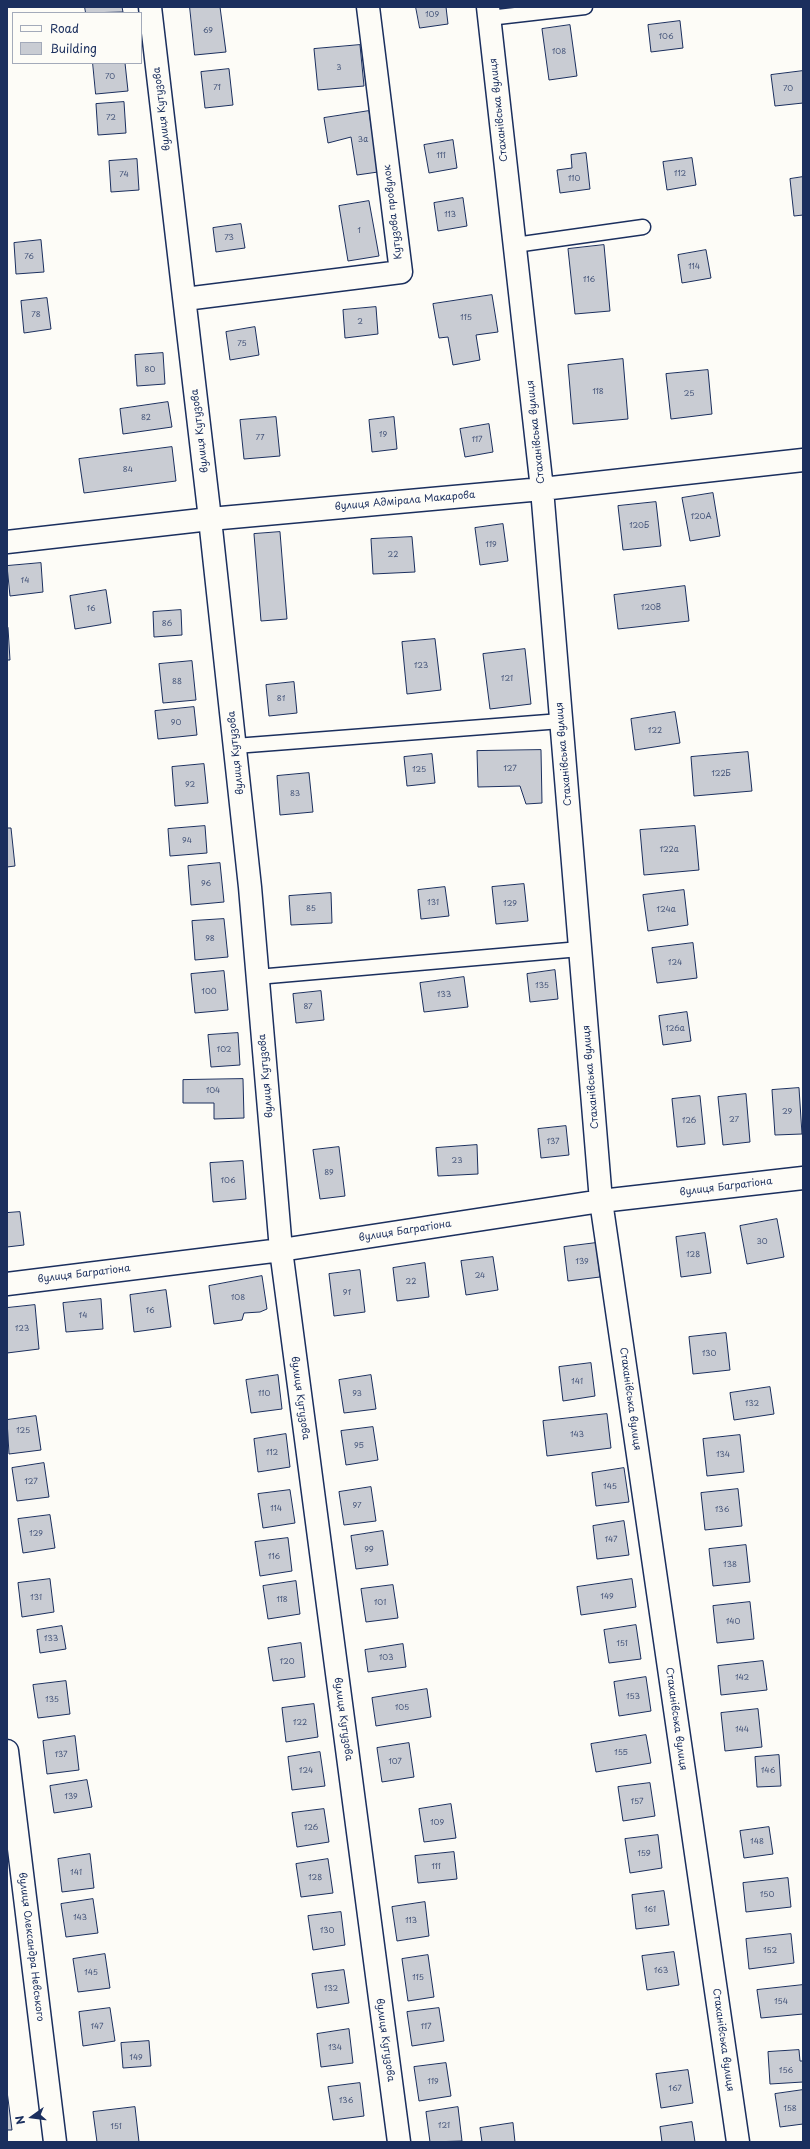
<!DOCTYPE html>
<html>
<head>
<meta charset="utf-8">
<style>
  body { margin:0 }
  #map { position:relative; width:810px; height:2149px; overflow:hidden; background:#fdfcf7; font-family:"Playpen Sans",sans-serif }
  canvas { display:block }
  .frame { position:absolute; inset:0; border:8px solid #1b2f5e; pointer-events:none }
  .legend { position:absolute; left:12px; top:12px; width:130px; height:52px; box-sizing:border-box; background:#fdfcf7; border:1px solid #a3aaba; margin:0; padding:5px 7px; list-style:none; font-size:12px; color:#1b2f5e }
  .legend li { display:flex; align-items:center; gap:8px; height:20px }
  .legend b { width:20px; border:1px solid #a3aaba }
  .north { position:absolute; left:12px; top:2097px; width:40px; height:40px; -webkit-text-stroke:3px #fdfcf7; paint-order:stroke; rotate:256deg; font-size:11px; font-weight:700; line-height:16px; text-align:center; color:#1b2f5e }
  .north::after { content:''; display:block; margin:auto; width:14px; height:18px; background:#1b2f5e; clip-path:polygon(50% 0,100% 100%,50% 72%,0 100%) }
</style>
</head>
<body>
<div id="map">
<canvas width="810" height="2149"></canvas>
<div class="frame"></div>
<ul class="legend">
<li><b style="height:5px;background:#fdfcf7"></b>Road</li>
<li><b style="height:11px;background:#c9ccd3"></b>Building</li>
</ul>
<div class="north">N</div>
</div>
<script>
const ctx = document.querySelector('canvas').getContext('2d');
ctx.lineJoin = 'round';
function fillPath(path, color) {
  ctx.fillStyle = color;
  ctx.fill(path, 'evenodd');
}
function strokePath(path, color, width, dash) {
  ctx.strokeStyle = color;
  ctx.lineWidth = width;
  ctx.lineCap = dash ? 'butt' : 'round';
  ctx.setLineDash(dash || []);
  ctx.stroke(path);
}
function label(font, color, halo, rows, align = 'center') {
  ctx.font = font + ' "Playpen Sans",sans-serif';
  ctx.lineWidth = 4;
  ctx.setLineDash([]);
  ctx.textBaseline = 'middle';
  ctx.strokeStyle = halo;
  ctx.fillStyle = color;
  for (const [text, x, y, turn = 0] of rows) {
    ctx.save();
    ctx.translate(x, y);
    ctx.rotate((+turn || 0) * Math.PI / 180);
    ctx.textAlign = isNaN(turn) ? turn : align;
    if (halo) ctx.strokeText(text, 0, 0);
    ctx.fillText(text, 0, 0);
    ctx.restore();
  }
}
const building = new Path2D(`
  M85,7H122L123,12L86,13Z
  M190,7H220L226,52L195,55Z
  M416,7H446L448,24L420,28Z
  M680,21L683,48L651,52L648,25Z
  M570,25L577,76L549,80L542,29Z
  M360,45L364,86L318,90L314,49Z
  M93,63H125L128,91L96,94Z
  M229,69L233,105L205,108L201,72Z
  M803,71V103L775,106L771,75Z
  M124,102L126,133L98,135L96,104Z
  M369,111L378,172L357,175L351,137L328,143L324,118Z
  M453,140L457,168L429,173L424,145Z
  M586,153L590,189L560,193L557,170L572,168L571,155Z
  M692,158L696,185L667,190L663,162Z
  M137,159L139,190L111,192L109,161Z
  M803,177V215L794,216L790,179Z
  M463,198L467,226L438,231L434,203Z
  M369,201L379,256L348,261L339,206Z
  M241,224L245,248L216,252L213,228Z
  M41,240L44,272L16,274L14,243Z
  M604,245L610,311L575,314L568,249Z
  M706,250L711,278L682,283L678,255Z
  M492,295L498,332L476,335L480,360L453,365L448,337L439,338L433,304Z
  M47,298L51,329L24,333L21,301Z
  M376,307L378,334L345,338L343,310Z
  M255,327L259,355L230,360L226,332Z
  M163,353L165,384L137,386L135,355Z
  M623,359L628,419L573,424L568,365Z
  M708,370L712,414L671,419L666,374Z
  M168,402L172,427L123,434L120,409Z
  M276,417L280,456L244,459L240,420Z
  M394,417L397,449L372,452L369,420Z
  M489,424L493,452L465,457L460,429Z
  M172,447L176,481L84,493L79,459Z
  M713,493L720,536L690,541L682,498Z
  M656,502L661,546L623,550L618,506Z
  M503,524L508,561L480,565L475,528Z
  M280,532L287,619L261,621L254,534Z
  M412,537L415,572L373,574L371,539Z
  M41,563L43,592L10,596L7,566Z
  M685,586L689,621L618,629L614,595Z
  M106,590L111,623L75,629L70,596Z
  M181,610L182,635L154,637L153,612Z
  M8,628L10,660H7V629Z
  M435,639L441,690L407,694L402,642Z
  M525,649L531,704L490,709L483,654Z
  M192,661L196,700L163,703L159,664Z
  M294,682L297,713L269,716L266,685Z
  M194,707L197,735L158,739L155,711Z
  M675,712L680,743L635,750L631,719Z
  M541,750L542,803L526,804L520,786L478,787L477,751Z
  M748,752L752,791L694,796L691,757Z
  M432,754L435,783L407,786L404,757Z
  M204,764L208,803L175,806L172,767Z
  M309,773L313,812L280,815L277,776Z
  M205,826L207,853L170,856L168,829Z
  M695,826L699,870L644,875L640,830Z
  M7,828H11L15,866L7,867Z
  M220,863L224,902L191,905L188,866Z
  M524,884L528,921L496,924L492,887Z
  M445,887L449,916L421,919L418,890Z
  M684,890L688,925L648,931L643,895Z
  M331,893L332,923L291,925L289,896Z
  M224,919L228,957L195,960L192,921Z
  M693,943L697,978L657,983L652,948Z
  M555,970L558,999L530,1002L527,974Z
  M224,971L228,1010L195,1013L191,974Z
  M464,977L468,1007L424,1012L420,983Z
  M321,991L324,1020L296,1023L293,994Z
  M687,1012L691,1041L663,1045L659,1016Z
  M238,1033L240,1065L211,1067L208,1035Z
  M243,1079L244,1118L214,1119V1103H183V1080Z
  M799,1088L802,1134L775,1135L772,1090Z
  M746,1094L750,1142L723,1145L718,1097Z
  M700,1096L705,1144L677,1147L672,1099Z
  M566,1126L569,1155L541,1158L538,1129Z
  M477,1145L478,1174L438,1176L436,1148Z
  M339,1147L345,1196L320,1199L313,1150Z
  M243,1161L246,1199L213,1202L210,1163Z
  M20,1212L24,1245L7,1247V1213Z
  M777,1219L784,1257L747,1264L740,1226Z
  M705,1233L711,1273L681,1277L676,1237Z
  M596,1243L600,1277L568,1281L564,1247Z
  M493,1257L498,1290L466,1295L461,1261Z
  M425,1263L429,1297L397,1301L393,1268Z
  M360,1270L365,1312L334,1316L329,1274Z
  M262,1276L267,1309L260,1312L244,1313L242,1320L214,1324L209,1286Z
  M166,1290L171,1327L134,1332L130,1295Z
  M101,1299L103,1329L66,1332L63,1303Z
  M35,1305L39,1349L7,1353V1308Z
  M726,1333L730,1370L693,1374L689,1337Z
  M591,1363L595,1396L563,1401L559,1367Z
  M278,1375L282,1409L251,1413L246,1380Z
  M371,1375L376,1409L344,1413L339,1380Z
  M770,1387L774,1414L734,1420L730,1393Z
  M607,1414L611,1448L547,1456L543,1421Z
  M36,1416L41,1450L9,1454L7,1420Z
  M373,1427L378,1460L346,1465L341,1431Z
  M286,1434L290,1467L258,1472L254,1439Z
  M740,1435L744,1472L707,1476L703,1439Z
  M44,1463L49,1497L17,1501L12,1468Z
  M624,1468L629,1502L596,1506L592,1473Z
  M371,1487L376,1521L344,1525L339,1492Z
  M738,1489L742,1526L705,1530L701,1493Z
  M290,1490L295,1523L263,1528L258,1494Z
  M50,1515L55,1548L23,1553L18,1519Z
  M624,1521L629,1555L597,1559L593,1526Z
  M383,1531L388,1565L356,1569L351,1536Z
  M288,1538L292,1571L260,1576L255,1542Z
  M746,1545L750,1582L713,1586L709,1549Z
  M50,1579L54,1612L22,1617L18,1583Z
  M632,1579L636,1607L581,1615L577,1587Z
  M296,1581L300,1614L268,1619L263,1586Z
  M393,1585L398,1618L366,1622L361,1589Z
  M750,1602L754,1639L717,1643L713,1606Z
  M636,1625L641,1659L609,1663L604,1630Z
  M62,1626L66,1649L40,1653L37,1630Z
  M301,1643L305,1677L273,1681L268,1648Z
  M403,1644L406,1667L368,1672L365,1650Z
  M763,1661L767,1690L721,1695L718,1666Z
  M646,1677L651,1711L619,1716L614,1682Z
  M66,1681L70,1714L38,1718L33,1685Z
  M427,1689L431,1717L376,1726L372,1698Z
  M314,1704L318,1737L286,1742L282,1708Z
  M758,1709L762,1747L725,1751L721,1713Z
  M646,1735L651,1763L596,1772L591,1744Z
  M75,1736L79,1770L47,1774L43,1741Z
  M409,1743L414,1777L382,1782L377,1748Z
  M320,1752L325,1786L292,1790L288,1757Z
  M779,1755L781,1786L757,1787L755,1757Z
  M87,1780L92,1807L54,1813L50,1786Z
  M650,1783L655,1816L623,1821L618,1787Z
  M451,1804L456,1838L424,1842L419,1809Z
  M324,1809L329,1842L297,1847L292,1813Z
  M769,1827L773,1854L744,1858L740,1831Z
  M658,1835L662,1868L630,1873L625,1839Z
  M454,1852L457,1879L418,1883L415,1856Z
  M90,1854L94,1888L62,1892L58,1859Z
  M328,1859L333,1893L301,1897L296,1864Z
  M788,1878L791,1907L746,1912L743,1883Z
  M664,1891L669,1925L636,1929L632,1895Z
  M93,1899L98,1933L66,1937L61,1904Z
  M425,1902L429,1936L397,1941L392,1907Z
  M341,1912L345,1945L313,1950L308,1916Z
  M791,1934L794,1963L749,1969L746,1939Z
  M674,1952L679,1985L647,1990L642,1956Z
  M105,1954L110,1988L78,1992L73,1959Z
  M428,1955L434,1997L408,2001L402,1959Z
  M344,1970L349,2003L317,2008L312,1974Z
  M803,1985V2014L761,2018L757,1990Z
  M110,2008L115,2041L83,2046L79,2012Z
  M439,2008L444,2041L412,2046L407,2012Z
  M349,2029L353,2063L321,2067L317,2034Z
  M149,2041L151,2066L123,2068L121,2043Z
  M799,2050L800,2061H803V2082L770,2084L768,2052Z
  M446,2063L451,2096L419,2101L414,2067Z
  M688,2070L693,2103L661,2108L656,2074Z
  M360,2083L364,2116L333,2120L328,2087Z
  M803,2090V2124L780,2127L775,2094Z
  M7,2091L12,2130H7Z
  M135,2107L139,2142H97L93,2112Z
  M458,2107L462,2141L430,2142L426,2112Z
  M692,2122L695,2142H662L660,2127Z
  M513,2123L515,2142H482L480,2128Z`);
const lane = new Path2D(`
  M489,18L585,7
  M515,245L643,227
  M235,746L561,721
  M257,977L580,949`);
const street = new Path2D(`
  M150,7L210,519L250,887L281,1250L399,2142
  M488,7L542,489L601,1201L738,2142
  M185,299L401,272L368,7
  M7,542L210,519L542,489L803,460
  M7,1284L281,1250L601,1201L803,1178
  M7,1751L55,2142`);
const numberNames = [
  ["109",432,15],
  ["69",208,31],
  ["106",666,37],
  ["108",559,52],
  ["3",339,68],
  ["70",110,77],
  ["71",217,88],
  ["70",788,89],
  ["72",111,118],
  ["3а",363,140],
  ["111",441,156],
  ["112",680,174],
  ["74",124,175],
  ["110",574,179],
  ["113",450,215],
  ["1",359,231],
  ["73",229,238],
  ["76",29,257],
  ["114",694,267],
  ["116",589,280],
  ["78",36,315],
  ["115",466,318],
  ["2",360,322],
  ["75",242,344],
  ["80",150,370],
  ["118",598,392],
  ["25",689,394],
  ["82",146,418],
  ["19",383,435],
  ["77",260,438],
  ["117",477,440],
  ["84",128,470],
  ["120А",701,517],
  ["120Б",639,526],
  ["119",491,545],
  ["22",393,555],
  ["14",25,581],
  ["120В",651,608],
  ["16",91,609],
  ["86",167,624],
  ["123",421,666],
  ["121",507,679],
  ["88",177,682],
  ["81",281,699],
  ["90",176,723],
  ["122",655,731],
  ["127",510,769],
  ["125",419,770],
  ["122Б",721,774],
  ["92",190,785],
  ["83",295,794],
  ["94",187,841],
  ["122а",669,850],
  ["96",206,884],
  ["131",433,903],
  ["129",510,904],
  ["85",311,909],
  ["124а",666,910],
  ["98",210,939],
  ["124",675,963],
  ["135",542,986],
  ["100",209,992],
  ["133",444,995],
  ["87",308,1007],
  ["126а",675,1029],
  ["102",224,1050],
  ["104",213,1091],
  ["29",787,1112],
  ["27",734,1120],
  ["126",689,1121],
  ["137",553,1142],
  ["23",457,1161],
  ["89",329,1173],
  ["106",228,1181],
  ["30",762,1242],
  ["128",693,1255],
  ["139",582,1262],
  ["24",480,1276],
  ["22",411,1282],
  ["91",347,1293],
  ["108",238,1298],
  ["16",150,1311],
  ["14",83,1316],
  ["123",22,1329],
  ["130",709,1354],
  ["141",577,1382],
  ["110",264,1394],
  ["93",357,1394],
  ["132",752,1404],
  ["125",23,1431],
  ["143",577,1435],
  ["95",359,1446],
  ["112",272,1453],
  ["134",723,1455],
  ["127",31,1482],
  ["145",610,1487],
  ["97",357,1506],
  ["114",276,1509],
  ["136",722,1510],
  ["129",36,1534],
  ["147",611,1540],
  ["99",369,1550],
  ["116",274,1557],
  ["138",730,1565],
  ["149",607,1597],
  ["131",36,1598],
  ["118",282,1600],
  ["101",380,1603],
  ["140",733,1622],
  ["133",51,1639],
  ["151",622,1644],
  ["103",386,1658],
  ["120",287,1662],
  ["142",742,1678],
  ["153",633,1697],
  ["135",52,1700],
  ["105",402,1708],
  ["122",300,1723],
  ["144",742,1730],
  ["155",621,1753],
  ["137",61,1755],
  ["107",395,1762],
  ["124",306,1771],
  ["146",768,1771],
  ["139",71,1797],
  ["157",637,1802],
  ["109",437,1823],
  ["126",311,1828],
  ["148",757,1842],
  ["159",644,1854],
  ["111",436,1867],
  ["141",76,1873],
  ["128",315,1878],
  ["150",767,1895],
  ["161",650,1910],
  ["143",80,1918],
  ["113",411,1921],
  ["130",327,1931],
  ["152",770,1951],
  ["163",661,1971],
  ["145",91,1973],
  ["115",418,1978],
  ["132",331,1989],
  ["154",781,2002],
  ["147",97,2027],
  ["117",426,2027],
  ["134",335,2048],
  ["149",136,2058],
  ["156",786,2071],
  ["119",433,2082],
  ["167",675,2089],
  ["136",346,2101],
  ["158",790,2109],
  ["121",444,2126],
  ["151",116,2127]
];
const streetNames = [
  ["вулиця Кутузова",162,109,-97],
  ["Стаханівська вулиця",499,110,-96],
  ["Кутузова провулок",393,212,-97],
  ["вулиця Кутузова",200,431,-97],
  ["Стаханівська вулиця",536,432,-96],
  ["вулиця Адмірала Макарова",405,501,-5],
  ["вулиця Кутузова",236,753,-96],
  ["Стаханівська вулиця",564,754,-95],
  ["вулиця Кутузова",266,1076,-95],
  ["Стаханівська вулиця",591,1077,-95],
  ["вулиця Багратіона",726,1187,-7],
  ["вулиця Багратіона",405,1231,-9],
  ["вулиця Багратіона",84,1274,-7],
  ["вулиця Кутузова",300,1398,82],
  ["Стаханівська вулиця",630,1399,82],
  ["вулиця Кутузова",343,1719,82],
  ["Стаханівська вулиця",676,1719,82],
  ["вулиця Олександра Невського",31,1947,83],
  ["вулиця Кутузова",385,2040,82],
  ["Стаханівська вулиця",723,2040,82]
];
fillPath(building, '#c9ccd3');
strokePath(building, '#1b2f5e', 1);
strokePath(lane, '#1b2f5e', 17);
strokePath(street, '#1b2f5e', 25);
strokePath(lane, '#fdfcf7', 14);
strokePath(street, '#fdfcf7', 22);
label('8px', '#46567b', null, numberNames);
label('10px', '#1b2f5e', '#fdfcf7', streetNames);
</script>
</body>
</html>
